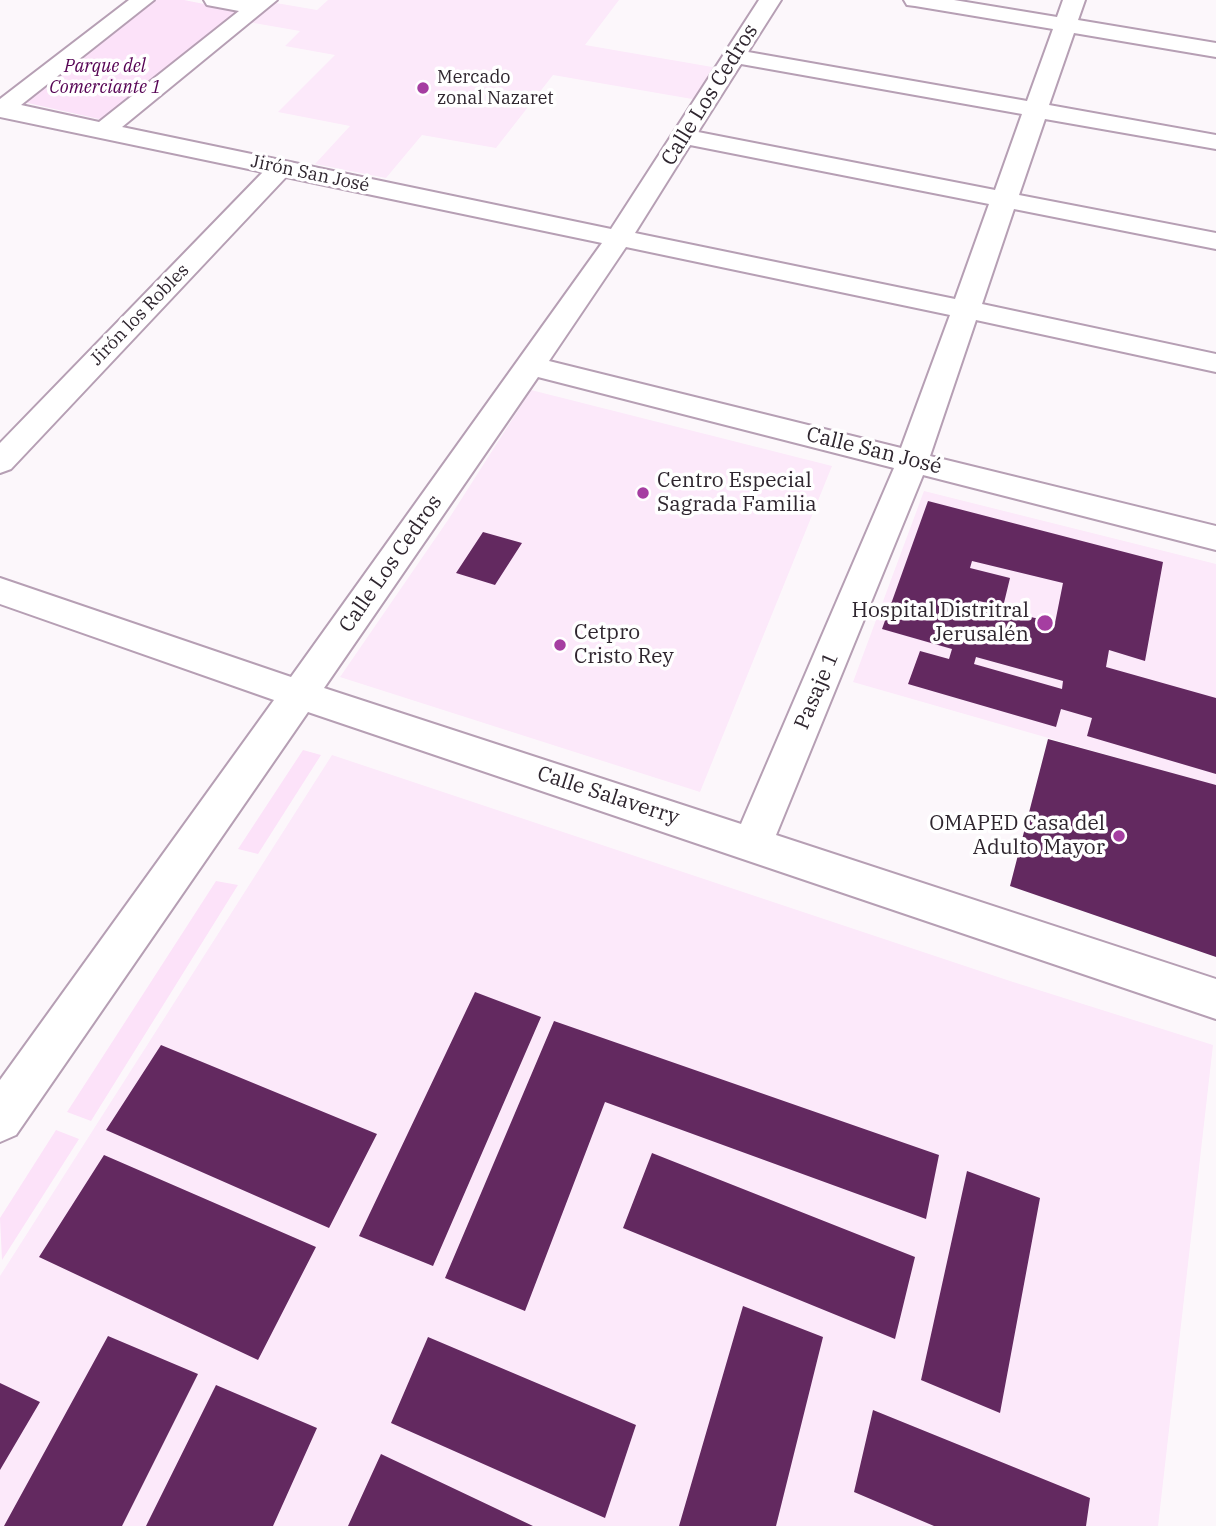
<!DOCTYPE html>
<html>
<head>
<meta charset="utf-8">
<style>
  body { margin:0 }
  canvas { display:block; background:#fcf7fb }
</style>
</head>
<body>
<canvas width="1216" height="1526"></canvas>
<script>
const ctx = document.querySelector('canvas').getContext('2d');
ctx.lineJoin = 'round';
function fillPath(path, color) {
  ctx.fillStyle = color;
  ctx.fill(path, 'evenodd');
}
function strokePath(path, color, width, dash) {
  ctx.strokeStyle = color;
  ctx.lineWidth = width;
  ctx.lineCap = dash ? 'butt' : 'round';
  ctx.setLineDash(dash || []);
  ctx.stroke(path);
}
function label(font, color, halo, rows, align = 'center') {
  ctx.font = font + ' "IBM Plex Serif",serif';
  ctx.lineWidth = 7;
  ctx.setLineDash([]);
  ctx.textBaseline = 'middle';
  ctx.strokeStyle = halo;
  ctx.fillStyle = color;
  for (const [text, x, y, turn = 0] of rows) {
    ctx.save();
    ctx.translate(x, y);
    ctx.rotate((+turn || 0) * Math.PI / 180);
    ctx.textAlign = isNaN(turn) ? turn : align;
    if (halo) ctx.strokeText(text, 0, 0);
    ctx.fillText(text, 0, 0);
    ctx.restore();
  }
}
const built = new Path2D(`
  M328,0H619L585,45L718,68L698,100L553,75L496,148L422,135L386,178L315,164L350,126L278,112L335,55L285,46L300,31L248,22L270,2L317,10Z
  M531,390L832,466L700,792L340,677L448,520Z
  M924,491L1216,564V786L853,682Z
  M332,755L1010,981L1213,1045L1158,1526H0V1276Z`);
const green = new Path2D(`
  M155,0H184L239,11L103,120L19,101Z
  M303,750L321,755L258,854L238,849Z
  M216,881L238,885L91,1121L67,1112Z
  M56,1130L79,1139L2,1260L0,1218Z`);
const building = new Path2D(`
  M928,501L1163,562L1145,661L1109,650L1106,667L1216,698V774L1087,736L1092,718L1061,709L1056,727L908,684L920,651L949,659L952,649L882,629ZM972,561L1063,583L1055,623L979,604V601L1003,607L1010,578L970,568ZM976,657L1063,681L1062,689L974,664Z
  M483,532L522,543L495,585L456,573Z
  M1048,739L1216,785V957L1010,886Z
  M475,992L541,1017L433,1266L359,1236Z
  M554,1021L939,1155L926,1219L605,1102L525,1311L445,1278Z
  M161,1045L377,1134L329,1228L106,1130Z
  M652,1153L915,1257L895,1339L623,1228Z
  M104,1155L316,1247L258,1360L39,1257Z
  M967,1171L1040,1198L1000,1413L921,1380Z
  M743,1306L823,1337L776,1526H679Z
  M108,1336L198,1374L122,1526H4Z
  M428,1337L636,1425L605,1518L391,1423Z
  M0,1383L40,1402L0,1470Z
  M216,1385L317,1428L273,1526H146Z
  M873,1410L1090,1498L1086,1526H934L854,1492Z
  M381,1454L533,1526H348Z`);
const minor = new Path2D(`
  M129,0H154L21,105L99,122L239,11L207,5L204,0H277L122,127L611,229L759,0H781L748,52L1027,101L1053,29L915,6L907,5L904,0H954L1057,17L1063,0H1085L1078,20L1216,43V57L1074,33L1049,105L1216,135V149L1045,119L1019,195L1216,233V249L1014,209L982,304L1216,354V372L976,320L930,456L1216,526V550L923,475L776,835L1216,979V1019L308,712L16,1135L0,1142V1080L274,700L0,604V578L291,677L602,243L286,177L11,469L0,473V443L263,172L0,117V99ZM741,64L1022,114L995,190L698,132ZM690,145L989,204L955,299L635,233ZM626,247L950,315L901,448L549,361ZM538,377L894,468L741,824L324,688Z`);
const markers = [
  [423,88,7,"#a53ea1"],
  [643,493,7,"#a53ea1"],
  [1045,623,9,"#a53ea1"],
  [560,645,7,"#a53ea1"],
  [1119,836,7,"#a53ea1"]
];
const farParknames = [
  ["Parque del",105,67],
  ["Comerciante 1",105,88]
];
const farPoinames = [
  ["Mercado",437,78],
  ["zonal Nazaret",437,99]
];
const farStreetnames = [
  ["Jirón San José",310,174,12],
  ["Jirón los Robles",140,315,-46]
];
const streetNames = [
  ["Calle Los Cedros",710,95,-58],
  ["Calle San José",874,451,14],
  ["Calle Los Cedros",391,564,-55],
  ["Pasaje 1",817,691,-67],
  ["Calle Salaverry",608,796,18]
];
const poiNames = [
  ["Centro Especial",657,481],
  ["Sagrada Familia",657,505],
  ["Hospital Distritral",1029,611,"right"],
  ["Jerusalén",1029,635,"right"],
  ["Cetpro",574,633],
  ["Cristo Rey",574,657],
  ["OMAPED Casa del",1105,824,"right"],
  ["Adulto Mayor",1105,848,"right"]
];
fillPath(built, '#fce9fa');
fillPath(green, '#fce2f9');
fillPath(building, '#632960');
strokePath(minor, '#b69fb4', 4);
fillPath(minor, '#fff');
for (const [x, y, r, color] of markers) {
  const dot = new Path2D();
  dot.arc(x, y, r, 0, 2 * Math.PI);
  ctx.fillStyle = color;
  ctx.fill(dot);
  strokePath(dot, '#fff', 2.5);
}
label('italic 18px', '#550253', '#fff', farParknames);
label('18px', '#2f262f', '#fff', farPoinames, 'left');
label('18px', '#2f262f', '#fff', farStreetnames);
label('21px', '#2f262f', '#fff', streetNames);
label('21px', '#2f262f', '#fff', poiNames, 'left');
</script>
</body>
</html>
